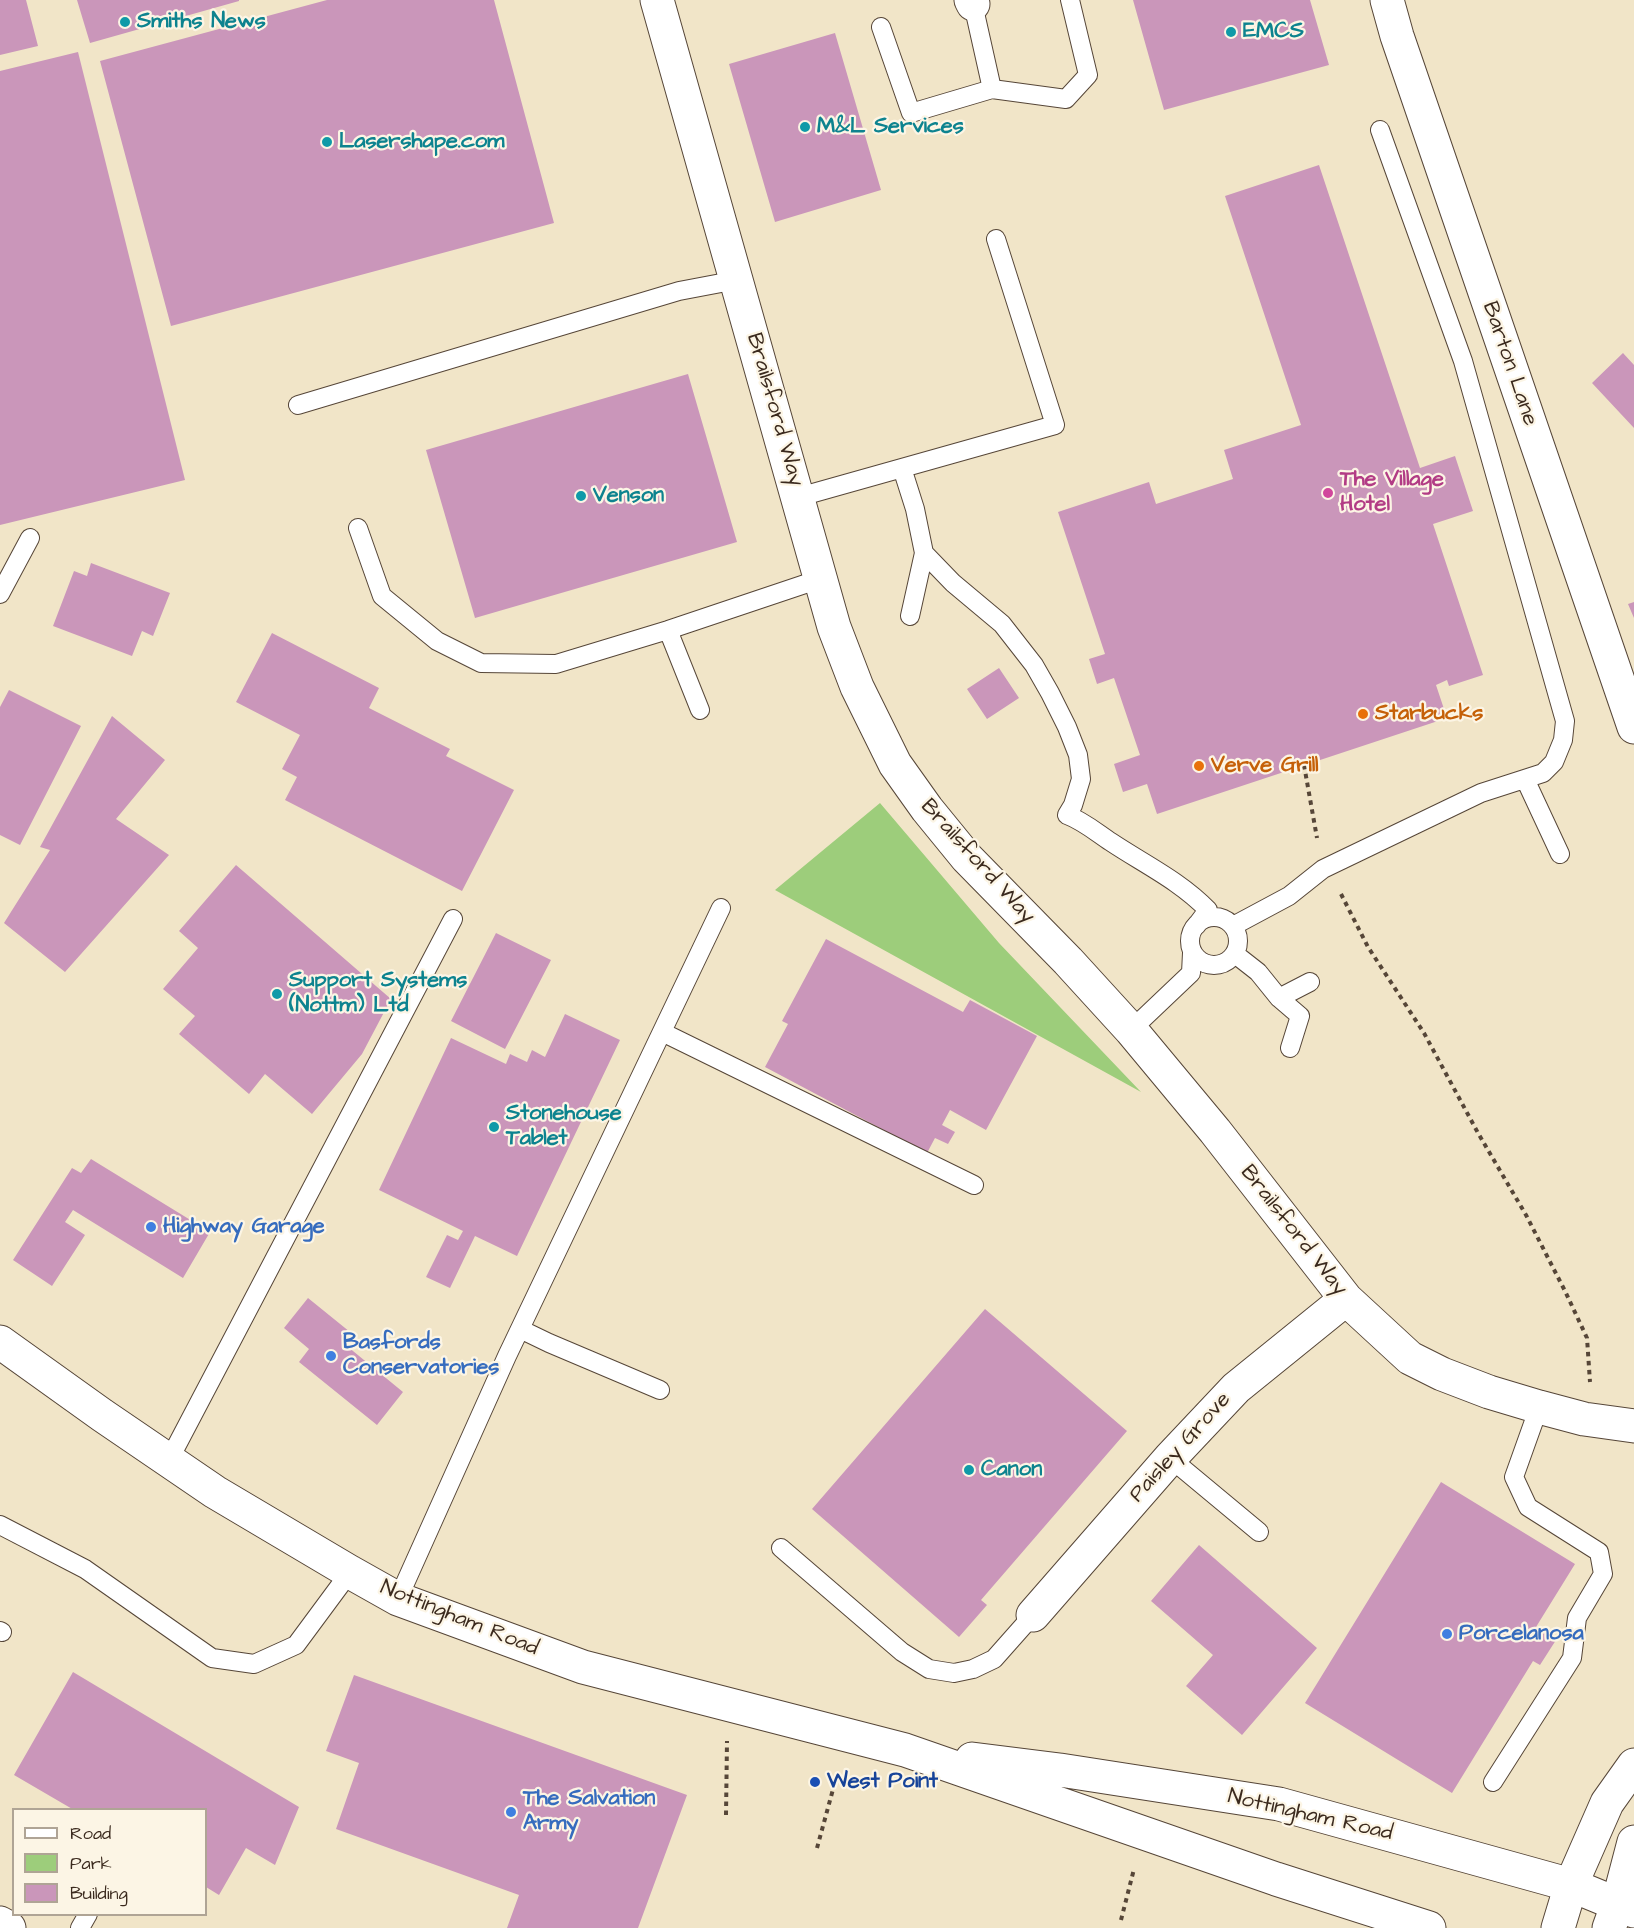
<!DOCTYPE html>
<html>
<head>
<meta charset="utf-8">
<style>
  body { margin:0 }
  #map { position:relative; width:1634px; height:1928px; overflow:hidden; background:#f1e5c8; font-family:"Architects Daughter",sans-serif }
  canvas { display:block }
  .legend { position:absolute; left:12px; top:1808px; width:195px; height:108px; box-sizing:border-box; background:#fcf5e5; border:2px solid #afa495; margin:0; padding:8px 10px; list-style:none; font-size:18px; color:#3b2a1e }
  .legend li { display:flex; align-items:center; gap:12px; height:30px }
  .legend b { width:30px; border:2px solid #afa495 }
</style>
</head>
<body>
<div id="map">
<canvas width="1634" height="1928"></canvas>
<ul class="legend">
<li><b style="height:8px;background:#fff"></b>Road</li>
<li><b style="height:16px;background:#9dcd7b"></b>Park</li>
<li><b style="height:16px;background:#ca96ba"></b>Building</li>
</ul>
</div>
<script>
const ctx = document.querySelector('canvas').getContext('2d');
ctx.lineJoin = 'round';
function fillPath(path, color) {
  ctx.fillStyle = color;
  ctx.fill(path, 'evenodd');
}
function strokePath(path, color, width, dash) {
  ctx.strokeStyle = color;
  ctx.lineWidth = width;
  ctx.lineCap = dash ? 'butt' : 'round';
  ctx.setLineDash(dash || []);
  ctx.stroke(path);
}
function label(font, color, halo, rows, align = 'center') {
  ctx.font = font + ' "Architects Daughter",sans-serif';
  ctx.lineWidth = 4.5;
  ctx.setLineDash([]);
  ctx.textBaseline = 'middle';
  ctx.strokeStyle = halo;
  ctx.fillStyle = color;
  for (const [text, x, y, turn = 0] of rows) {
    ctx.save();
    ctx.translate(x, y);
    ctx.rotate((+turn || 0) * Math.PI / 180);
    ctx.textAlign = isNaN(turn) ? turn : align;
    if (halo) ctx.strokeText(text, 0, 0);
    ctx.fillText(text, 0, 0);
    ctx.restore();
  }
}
const green = new Path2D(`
  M880,803L999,943L1141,1092L775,890Z`);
const building = new Path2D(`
  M0,0H26L38,46L0,55Z
  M77,0H239V1L90,43Z
  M327,0H494L554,223L171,326L100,61Z
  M1133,0H1310L1329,65L1164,110Z
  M835,33L881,190L775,222L729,64Z
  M78,52L185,480L0,525V71Z
  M1319,165L1420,468L1455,456L1473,511L1433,524L1483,675L1449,686L1447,680L1436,685L1447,718L1157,814L1147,784L1123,792L1114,764L1140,755L1114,678L1097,684L1089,659L1105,654L1058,512L1149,482L1156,504L1233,479L1224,450L1301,425L1225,196Z
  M1623,353L1634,365V428L1592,383Z
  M688,374L737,542L475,618L426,450Z
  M91,563L170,593L153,636L142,631L132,656L53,626L74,571L87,576Z
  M1634,602V618L1628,604Z
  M272,633L379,688L369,708L450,749L446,756L514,790L462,891L285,800L297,777L282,769L300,735L236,702Z
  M999,668L1019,698L987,719L967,689Z
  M9,690L81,726L20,845L0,835V707Z
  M112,716L165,760L116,819L169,855L65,972L4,923L50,850L40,847Z
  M236,865L391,999L362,1054L312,1114L265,1074L249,1094L179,1034L195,1016L163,989L198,948L179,931Z
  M496,933L551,960L505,1049L451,1021Z
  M826,939L963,1012L970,1000L1037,1036L986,1130L950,1110L942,1125L955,1132L948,1144L935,1138L927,1153L765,1067L788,1024L782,1021Z
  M565,1014L620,1040L517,1256L475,1236L450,1288L426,1277L447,1235L458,1240L463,1231L379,1190L451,1038L506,1064L510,1054L527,1062L532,1050L545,1057Z
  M91,1159L210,1232L183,1278L73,1210L65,1222L85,1235L52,1286L13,1260L72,1168L81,1173Z
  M308,1298L350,1332L342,1342L403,1392L377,1425L299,1362L309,1349L284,1328Z
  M985,1309L1127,1431L981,1600L987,1605L959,1637L812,1509Z
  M1441,1482L1575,1564L1536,1627L1556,1640L1540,1665L1533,1661L1452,1793L1305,1703Z
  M1199,1545L1317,1648L1242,1735L1186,1686L1213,1655L1151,1601Z
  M73,1672L299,1807L275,1865L246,1848L219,1895L206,1887V1810H74L14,1775Z
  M354,1675L687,1795L638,1928H507L519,1895L336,1829L359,1763L326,1751Z`);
const path = new Path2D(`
  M1304,765L1317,838
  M1341,894L1368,947L1424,1033L1478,1133L1526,1215L1565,1291L1587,1338L1590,1382
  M726,1815L727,1741
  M817,1848L838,1771
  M1121,1920L1134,1869`);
const lane = new Path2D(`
  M973,4L992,89
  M881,27L911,113L992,89L1066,99L1088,75L1070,0
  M298,405L679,291L737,280
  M902,468L915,509L924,553L953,583L1002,624L1034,665L1050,693L1067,727L1078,755L1081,779L1073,805L1067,815C1083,821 1096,832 1111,842C1144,864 1180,881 1208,910L1196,926
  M799,497L1055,425L996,239
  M358,528L382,596L437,641L481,663L556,664L668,630L820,579
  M0,594L30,538
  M910,616L924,553
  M668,630L700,710
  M1525,779L1560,854
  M1190 941a24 24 0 1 1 48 0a24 24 0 1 1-48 0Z
  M1233,926L1289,896L1323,869L1481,793L1543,773L1554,762L1563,740L1565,721L1463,361L1380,130
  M1235,954L1258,972L1279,998L1300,1016L1290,1048
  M1279,998L1310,982
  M1131,1030L1191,973L1192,953
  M662,1032L974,1185
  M520,1329L549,1343L660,1390
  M1170,1458L1259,1532
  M169,1460L453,919
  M0,1525L85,1569L212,1658L254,1664L296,1645L350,1572
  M781,1548L902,1652L929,1669L954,1673L973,1669L994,1659L1033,1615
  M398,1599L507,1356L721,908
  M0,1631L2,1632
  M1493,1782L1572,1658L1577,1618L1603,1574L1599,1552L1528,1507L1514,1477L1539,1407
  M80,1928L88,1914`);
const street = new Path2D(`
  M657,0L834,627L857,687L895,764L927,809L967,858L1068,961L1131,1030L1215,1131L1346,1299L1410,1358L1442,1374L1489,1392L1539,1407L1584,1419L1634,1426
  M971,0L973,4
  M1387,0L1397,36L1634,727
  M1033,1615L1170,1458L1236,1388L1346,1299`);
const secondary = new Path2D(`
  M0,1923L9,1928
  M1558,1928L1571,1885L1607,1803L1634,1765
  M1609,1928L1618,1903L1634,1842`);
const primary = new Path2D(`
  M0,1342L102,1415L215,1492L350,1572L398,1599L583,1667L905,1750L1276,1879L1429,1928
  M972,1759L1060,1770L1279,1804L1571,1885L1634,1911`);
const markers = [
  [125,22,6,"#0f9aa8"],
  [1231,32,6,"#0f9aa8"],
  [805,127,6,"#0f9aa8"],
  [327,142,6,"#0f9aa8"],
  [1328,493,6,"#d1479c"],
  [581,496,6,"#0f9aa8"],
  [1363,714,6,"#e8710a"],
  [1199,766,6,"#e8710a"],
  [277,994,6,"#0f9aa8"],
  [494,1127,6,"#0f9aa8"],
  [151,1227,6,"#3f7fe0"],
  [331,1356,6,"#3f7fe0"],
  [969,1470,6,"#0f9aa8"],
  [1447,1634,6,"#3f7fe0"],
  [815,1782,6,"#1a4fb4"],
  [511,1812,6,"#3f7fe0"]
];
const cultureNames = [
  ["Smiths News",137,22],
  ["EMCS",1243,32],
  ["M&L Services",817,127],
  ["Lasershape.com",339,142],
  ["Venson",593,496],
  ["Support Systems",289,981],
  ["(Nottm) Ltd",289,1006],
  ["Stonehouse",506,1114],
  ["Tablet",506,1139],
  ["Canon",981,1470]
];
const streetNames = [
  ["Barton Lane",1509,364,71],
  ["Brailsford Way",774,410,74],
  ["Brailsford Way",977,862,48],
  ["Brailsford Way",1293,1231,52],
  ["Paisley Grove",1181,1448,-48],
  ["Nottingham Road",459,1619,22],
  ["Nottingham Road",1310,1816,13]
];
const hotelNames = [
  ["The Village",1340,480],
  ["Hotel",1340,505]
];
const foodNames = [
  ["Starbucks",1375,714],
  ["Verve Grill",1211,766]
];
const shopNames = [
  ["Highway Garage",163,1227],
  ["Basfords",343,1343],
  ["Conservatories",343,1368],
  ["Porcelanosa",1459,1634],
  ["The Salvation",523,1799],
  ["Army",523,1824]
];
const transitNames = [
  ["West Point",827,1782]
];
fillPath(green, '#9dcd7b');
fillPath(building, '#ca96ba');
strokePath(lane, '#564638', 20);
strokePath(street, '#564638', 35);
strokePath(secondary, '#564638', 35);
strokePath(primary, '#564638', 35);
strokePath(path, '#564638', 4, [4.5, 4.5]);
strokePath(lane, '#fff', 18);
strokePath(street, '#fff', 33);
strokePath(secondary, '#fff', 33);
strokePath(primary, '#fff', 33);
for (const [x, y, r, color] of markers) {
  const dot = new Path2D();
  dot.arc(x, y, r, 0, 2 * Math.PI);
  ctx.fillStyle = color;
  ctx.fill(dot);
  strokePath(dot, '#fcf5e5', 2);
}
label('bold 22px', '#0d838f', '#fcf5e5', cultureNames, 'left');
label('22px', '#3b2a1e', '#fcf5e5', streetNames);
label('bold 22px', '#b23c85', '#fcf5e5', hotelNames, 'left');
label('bold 22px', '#c56008', '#fcf5e5', foodNames, 'left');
label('bold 22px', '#366cbe', '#fcf5e5', shopNames, 'left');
label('bold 22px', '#164399', '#fcf5e5', transitNames, 'left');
</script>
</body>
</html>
